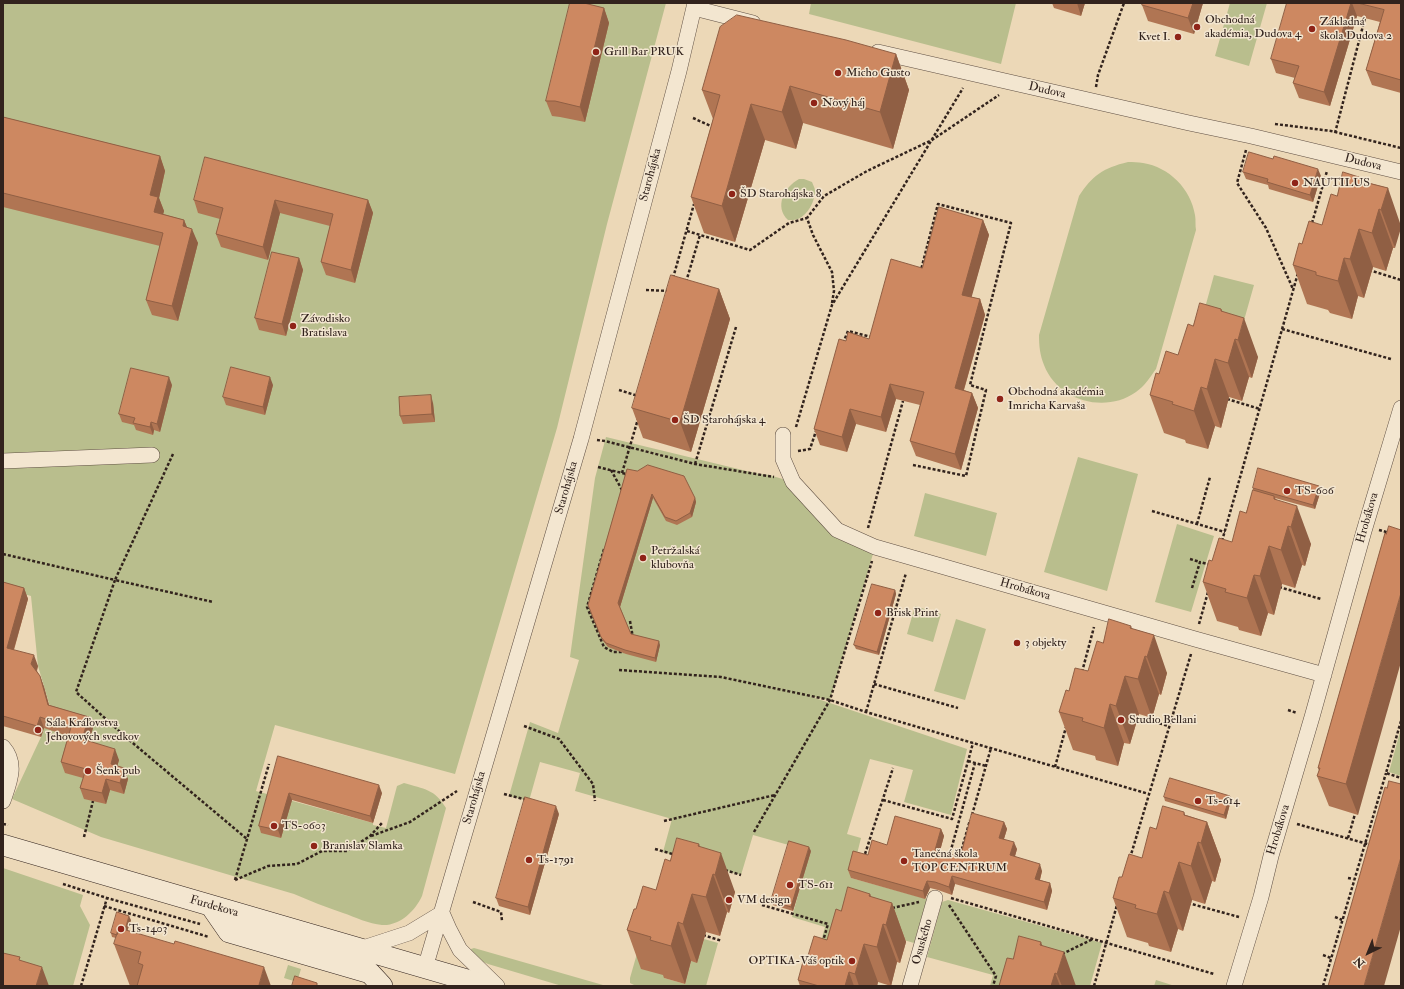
<!DOCTYPE html>
<html>
<head>
<meta charset="utf-8">
<style>
  body { margin:0 }
  #map { position:relative; width:1404px; height:989px; overflow:hidden; background:#ecd8b7; font-family:"IM FELL Double Pica",serif }
  canvas { display:block }
  .frame { position:absolute; inset:0; border:4px solid #32231d; pointer-events:none }
  .north { position:absolute; left:1348px; top:933px; width:40px; height:40px; -webkit-text-stroke:3px #f3e6d0; paint-order:stroke; rotate:223deg; font-size:11px; font-weight:700; line-height:16px; text-align:center; color:#32231d }
  .north::after { content:''; display:block; margin:auto; width:14px; height:18px; background:#32231d; clip-path:polygon(50% 0,100% 100%,50% 72%,0 100%) }
</style>
</head>
<body>
<div id="map">
<canvas width="1404" height="989"></canvas>
<div class="frame"></div>
<div class="north">N</div>
</div>
<script>
const ctx = document.querySelector('canvas').getContext('2d');
ctx.lineJoin = 'round';
function fillPath(path, color) {
  ctx.fillStyle = color;
  ctx.fill(path, 'evenodd');
}
function strokePath(path, color, width, dash) {
  ctx.strokeStyle = color;
  ctx.lineWidth = width;
  ctx.lineCap = dash ? 'butt' : 'round';
  ctx.setLineDash(dash || []);
  ctx.stroke(path);
}
function label(font, color, halo, rows, align = 'center') {
  ctx.font = font + ' "IM FELL Double Pica",serif';
  ctx.lineWidth = 3;
  ctx.setLineDash([]);
  ctx.textBaseline = 'middle';
  ctx.strokeStyle = halo;
  ctx.fillStyle = color;
  for (const [text, x, y, turn = 0] of rows) {
    ctx.save();
    ctx.translate(x, y);
    ctx.rotate((+turn || 0) * Math.PI / 180);
    ctx.textAlign = isNaN(turn) ? turn : align;
    if (halo) ctx.strokeText(text, 0, 0);
    ctx.fillText(text, 0, 0);
    ctx.restore();
  }
}
const green = new Path2D(`
  M3,3H666L607,224L557,428L455,774L275,725L256,791L373,823V825L386,828L397,786L404,783C424,789 435,789 446,808L422,896C415,911 400,926 382,925C369,924 355,917 343,913C326,907 310,901 294,894L101,837L12,799L41,737L50,707L38,666L31,596L3,588Z
  M811,3H1016L1001,64L809,14Z
  M1230,3H1267L1249,66L1215,56Z
  M1128,162C1133,162 1138,162 1143,163C1169,167 1191,189 1195,215C1196,220 1195,225 1196,230L1156,369C1150,377 1145,386 1136,392C1105,414 1058,401 1044,365C1040,355 1039,346 1039,335L1079,196C1092,176 1103,168 1128,162Z
  M799,179H804L812,182C813,185 815,188 815,191C815,201 808,215 798,219C795,220 792,220 788,220C774,207 784,187 799,179Z
  M1214,275L1254,285L1239,338L1200,326Z
  M606,437L759,474L769,475L793,482L837,530L875,547L830,700L809,696L967,749L951,815L904,802L913,770L870,759L847,834L861,838L851,878L927,899L914,943L883,934L808,986L825,927L792,917L810,851L753,835L741,875L663,852L672,819L575,791L580,773L540,762L529,801L509,796L530,722L558,733L579,660L570,657L595,478Z
  M1078,457L1138,474L1107,591L1044,572Z
  M925,493L997,513L986,556L914,536Z
  M1177,524L1214,536L1191,612L1155,602Z
  M915,606L941,614L933,642L907,634Z
  M956,619L986,629L965,700L934,691Z
  M1400,732H1401V776L1389,772Z
  M3,868L83,895L80,906L90,925L73,986H33L3,977Z
  M948,900L1102,943L1090,986H990L993,975L927,957L942,902Z
  M646,922L665,976L664,978L685,984L691,961L697,962L704,939L718,943L706,986H636L630,983V978Z
  M474,948L603,985L601,986H562L488,964L479,960L471,953V949Z
  M288,965L301,969L297,982L284,978Z
  M1156,980L1175,986H1154Z`);
const path = new Path2D(`
  M1096,87L1098,75L1124,3
  M693,118L713,127
  M1275,124L1331,131L1401,148
  M1335,133L1365,18
  M1246,150L1237,183L1266,228L1293,289
  M1312,223L1327,171
  M687,231L750,250L789,223L807,218
  M1369,270L1401,280
  M673,278L694,204
  M686,282L700,235
  M646,290L670,291
  M832,303L834,291L832,272L813,235L807,218L824,196L867,171L932,140L999,95
  M1282,329L1391,359
  M843,343L848,331L871,337
  M619,390L638,396
  M1227,399L1260,409
  M796,427L832,305L963,88
  M597,440L605,441L695,464L774,477
  M798,451L810,449L816,431
  M173,454L115,580L213,602
  M695,464L736,327
  M913,465L966,476L986,390L970,385L1011,223L938,204L921,270
  M598,467L626,474V476
  M611,470L622,490
  M622,473L638,419
  M1152,511L1225,532
  M1197,524L1210,477
  M868,528L903,401
  M1379,530L1390,533
  M1222,541L1298,273
  M604,549L587,607L604,647L613,652H624
  M3,554L115,580L76,692L128,739L247,839
  M1190,559L1200,562
  M1279,587L1321,599
  M1192,588L1200,562L1211,565
  M630,621L633,638
  M1199,624L1208,592
  M619,670L721,677L830,700L866,712L1149,794
  M1082,672L1094,627
  M874,684L958,708
  M1288,710L1297,713
  M866,712L906,573
  M1135,717L1169,726
  M1401,721L1386,773L1401,778
  M524,726L559,739L593,784L595,801
  M968,761L986,766
  M1055,767L1066,727
  M504,794L527,800
  M883,800L952,819L973,743
  M972,815L991,748
  M664,821L775,795
  M3,824L8,825
  M1297,824L1371,845
  M754,832L830,700L872,561
  M371,836L410,822L457,791
  M84,837L93,801
  M1348,838L1355,814
  M655,849L676,855
  M865,854L893,768
  M949,857L975,763
  M1130,858L1191,654
  M959,859L970,820
  M725,870L741,875
  M1348,878L1353,879
  M235,880L268,866L297,864L322,851H347L370,836L382,823
  M235,880L269,764
  M63,884L107,898L200,924
  M951,898L1214,974
  M473,902L501,912L502,921
  M1188,903L1239,917
  M762,905L828,924L823,941
  M949,905L996,976L993,986
  M104,906L209,937
  M892,908L919,902
  M1335,917L1342,920
  M703,935L722,941
  M1062,954L1093,939
  M1323,955L1331,958
  M81,986L107,898
  M1094,986L1117,905
  M1323,986L1386,773`);
const street = new Path2D(`
  M694,8L753,23
  M878,52L1189,123L1251,136L1401,172
  M783,435V459L793,482L837,530L875,547L1195,639L1324,675
  M3,461L152,455
  M3,747C18,764 9,783 3,801
  M442,913L449,929L460,950L497,986
  M360,949L409,933L442,913
  M425,968L581,439L679,71L695,3
  M910,986L935,898
  M1234,986L1261,897L1271,856L1312,717L1364,531L1401,408`);
const secondary = new Path2D(`
  M3,845L488,986
  M211,906L229,932L370,973L382,986`);
const wall = new Path2D(`
  M1052,3H1085L1081,16L1054,8Z
  M1143,3H1203L1194,34L1148,21L1142,5Z
  M1287,3H1401V93L1372,85L1366,70L1380,22L1357,16L1330,106L1299,98L1293,83L1295,78L1276,73L1271,59Z
  M604,8L609,23L585,122L560,117L552,116L546,101Z
  M896,54L909,90L893,149L803,123L796,149L765,140L735,242L704,233L691,197L713,119L702,90Z
  M3,117L160,156L165,171L159,198L164,211L163,214L184,220L187,227L198,243L178,321L152,315L146,300L160,246L3,207Z
  M1243,172L1321,176L1313,202L1269,189L1268,185L1246,179Z
  M1366,182L1388,188L1395,248H1393L1386,271L1373,267L1364,298L1358,296L1352,319L1330,313L1328,310L1307,304L1293,265L1302,244L1322,225L1337,196Z
  M194,200H368L373,213L355,283L326,275L321,262L330,226L280,213L268,260L221,247L216,234L220,219L198,213Z
  M983,220L989,235L971,297L980,299L985,315L964,390L972,393L978,408L961,470L916,456L910,441L920,405L896,399L886,432L856,424L847,452L820,445L814,429L846,341L869,339L922,268Z
  M299,258L303,270L286,336L259,330L255,318Z
  M719,289L730,319L691,452L643,438L632,408Z
  M1221,309L1223,312L1258,357L1252,378L1249,377L1242,401L1229,397L1221,428L1215,426L1208,449L1186,443L1185,440L1164,433L1150,395L1159,374L1178,355L1193,326Z
  M172,385L160,432L154,430L153,435L136,430L134,425L122,422L119,414Z
  M273,385L265,415L226,405L223,397Z
  M433,403L435,422L403,424L400,416Z
  M627,469L695,498L696,502L692,517L677,525L666,521L653,498L620,607L631,634L660,645L656,662L626,654L608,647L603,641L588,605Z
  M1253,488L1321,490L1315,509L1275,498L1276,499L1311,544L1305,566L1302,565L1295,588L1282,584L1274,615L1268,613L1261,636L1239,630L1238,627L1217,621L1203,582L1212,561L1232,542L1246,513L1253,490Z
  M1385,533L1358,815L1329,806L1317,776L1319,771L1318,768Z
  M3,582L24,588L28,599L14,650L38,666L37,671L40,676L44,687L49,705L89,717L93,728L89,741L119,760L117,766L128,779L124,794L110,790L106,804L84,799L80,788L83,778L65,773L61,762L68,736L44,728L41,737L3,726Z
  M895,590L896,594L879,655L856,649L854,645Z
  M1132,629L1167,673L1161,695L1159,694L1152,718L1139,714L1130,744L1124,743L1118,766L1096,760L1095,756L1073,750L1059,712L1069,691L1088,671L1103,643Z
  M278,756L382,793L373,823L292,800L281,838L261,833L259,826Z
  M1230,796L1231,800L1226,819L1165,801L1164,797Z
  M559,814L530,915L499,906L496,898Z
  M1186,815L1207,822L1221,860L1215,882L1212,881L1205,904L1192,900L1183,931L1178,929L1171,952L1149,946L1148,943L1127,937L1113,898L1122,877L1142,858L1156,829Z
  M1004,822L1007,829L1004,839L1017,849L1015,856L1042,871L1040,880L1050,883L1052,891L1047,910L955,884L952,895L938,890L930,888L925,899L851,878L848,870L868,855L887,845L941,829L944,836L940,851L960,857Z
  M700,847L735,892L729,913L727,912L720,936L706,932L697,963L691,961L685,984L664,978L663,975L641,969L627,930L636,909L656,890L670,861Z
  M811,851L793,911L773,905L771,901Z
  M870,894L871,897L892,903L906,942L900,963L897,962L891,986L878,982L877,986H800L798,980L807,959L827,940L841,911Z
  M131,920L127,931L271,986H130L114,944L116,938L112,937L111,933Z
  M1042,946L1076,986H999L1013,959Z`);
const shadedWall = new Path2D(`
  M1077,3H1085L1081,16Z
  M1193,3H1203L1194,34L1188,18Z
  M1351,3H1352L1357,16L1330,106L1324,92Z
  M604,8L609,23L585,122L580,107Z
  M896,54L909,90L893,149L880,112Z
  M790,86L803,123L796,149L782,112Z
  M751,104L765,140L735,242L722,206Z
  M160,156L165,171L159,198L164,211L160,226L154,212L150,195Z
  M1318,169L1321,176L1313,202L1310,195Z
  M1365,179L1377,213L1379,209L1393,248L1386,271L1372,233L1364,182Z
  M1388,188L1401,226V228L1395,248L1381,210Z
  M275,200L280,213L268,260L263,247Z
  M368,200L373,213L355,283L351,270Z
  M184,220L190,235L183,226Z
  M983,220L989,235L968,310L962,295Z
  M192,229L198,243L178,321L172,306Z
  M1359,229L1373,267L1364,298L1350,259Z
  M299,258L303,270L286,336L282,324Z
  M1344,258L1358,296L1352,319L1338,281Z
  M719,289L730,319L691,452L680,422Z
  M980,299L985,315L960,403L955,388Z
  M1221,309L1234,343L1235,339L1249,377L1242,401L1228,363L1221,311Z
  M1244,318L1258,357L1252,378L1238,340Z
  M1215,359L1229,397L1221,428L1207,389Z
  M169,377L172,385L160,432L157,424Z
  M270,377L273,385L265,415L263,407Z
  M890,384L896,399L886,432L881,417Z
  M1201,387L1215,426L1208,449L1194,411Z
  M972,393L978,408L961,470L955,454Z
  M431,395L433,403L435,422L432,414Z
  M850,409L856,424L847,452L842,437Z
  M151,422L154,430L153,435L150,427Z
  M1319,486L1321,490L1315,509L1313,505Z
  M652,494L653,498L620,607L618,603Z
  M1274,496L1287,531L1288,526L1302,565L1295,588L1281,550L1274,499Z
  M695,498L696,502L692,517L690,513Z
  M1297,506L1311,544L1305,566L1291,527Z
  M1269,546L1282,584L1274,615L1260,576Z
  M1254,575L1268,613L1261,636L1247,598Z
  M24,588L28,599L11,659L7,648Z
  M895,590L896,594L879,655L877,652Z
  M1401,593V662L1358,815L1346,784Z
  M1131,626L1144,660L1145,656L1159,694L1152,718L1138,679L1130,628Z
  M1154,635L1167,673L1161,695L1147,657Z
  M659,641L660,645L656,662L655,658Z
  M34,655L38,666L35,675L31,664Z
  M40,676L44,687L52,716L48,705Z
  M1125,676L1139,714L1130,744L1116,706Z
  M1110,704L1124,743L1118,766L1104,728Z
  M40,717L44,728L41,737L37,726Z
  M89,717L93,728L86,750L82,739Z
  M115,749L119,760L115,775L111,764Z
  M124,768L128,779L124,794L120,783Z
  M106,779L110,790L106,804L102,793Z
  M379,785L382,793L373,823L370,816Z
  M289,793L292,800L281,838L278,830Z
  M1230,796L1231,800L1226,819L1224,815Z
  M556,806L559,814L530,915L528,907Z
  M1184,812L1197,847L1198,842L1212,881L1205,904L1191,866L1184,815Z
  M1004,822L1007,829L1002,845L999,838Z
  M1207,822L1221,860L1215,882L1201,843Z
  M941,829L944,836L938,858L935,850Z
  M1014,842L1017,849L1013,863L1010,855Z
  M699,844L711,878L713,874L727,912L720,936L706,897L698,846Z
  M809,847L811,851L793,911L791,907Z
  M721,853L735,892L729,913L715,875Z
  M1401,857V926L1384,986H1364Z
  M1179,862L1192,900L1183,931L1169,893Z
  M1040,864L1042,871L1038,887L1035,879Z
  M952,876L955,884L952,895L949,887Z
  M927,881L930,888L925,899L923,891Z
  M1050,883L1052,891L1047,910L1044,902Z
  M1164,891L1178,929L1171,952L1157,914Z
  M692,894L706,932L697,963L683,924Z
  M870,894L882,928L883,924L897,962L891,986L877,947L869,896Z
  M892,903L906,942L900,963L886,925Z
  M129,916L131,920L124,941L123,937Z
  M678,922L691,961L685,984L671,946Z
  M1041,942L1054,977L1055,973L1060,986H1051L1040,945Z
  M864,944L878,982L877,986H859L855,974Z
  M1064,952L1076,986H1062L1057,974Z
  M42,967L49,986H36Z
  M264,967L271,986H259V985Z
  M849,972L854,986H845Z`);
const building = new Path2D(`
  M570,3H584L604,8L580,107L555,101H546Z
  M1143,3H1193L1188,18L1142,5Z
  M1287,3H1351L1324,92L1293,83L1299,66L1271,59Z
  M1358,3H1401V80L1366,70L1384,10Z
  M737,15L846,40L896,54L880,112L790,86L782,112L751,104L722,206L691,197L720,95L702,90L720,27Z
  M3,117L160,156L150,195L158,197L154,212L184,220L183,226L192,229L172,306L146,300L163,233L3,193Z
  M1249,152L1273,159L1274,156L1318,169L1310,195L1267,182L1268,179L1243,172Z
  M205,157L368,200L351,270L321,262L333,214L275,200L263,247L216,234L223,208L194,200Z
  M1343,172L1365,179L1364,182L1388,188L1381,210L1379,209L1372,233L1359,229L1350,259L1344,258L1338,281L1316,275V272L1293,265L1299,243L1302,244L1309,221L1322,225L1331,194L1337,196Z
  M939,207L983,220L962,295L980,299L955,388L972,393L955,454L910,441L924,392L890,384L881,417L850,409L842,437L814,429L839,339L846,341L848,332L869,339L891,259L922,268Z
  M272,252L299,258L282,324L255,318Z
  M671,275L719,289L680,422L632,408Z
  M1200,303L1221,309V311L1244,318L1238,340L1235,339L1228,363L1215,359L1207,389L1201,387L1194,411L1172,404L1173,402L1150,395L1156,373L1159,374L1166,351L1178,355L1188,324L1193,326Z
  M231,367L270,377L263,407L223,397Z
  M131,368L169,377L157,424L151,422L150,427L133,423L135,418L119,414Z
  M431,395L432,414L400,416L399,397Z
  M648,465L684,476L695,498L690,513L676,521L665,517L652,494L618,603L631,634L659,641L655,658L625,650L606,643L601,637L588,605L627,469L637,471Z
  M1258,468L1319,486L1313,505L1253,488Z
  M1253,490L1274,496V499L1297,506L1291,527L1288,526L1281,550L1269,546L1260,576L1254,575L1247,598L1225,592L1226,589L1203,582L1209,560L1212,561L1219,538L1232,542L1240,511L1246,513Z
  M1389,526L1401,530V593L1346,784L1317,776L1320,768H1318L1385,533L1386,534Z
  M3,582L24,588L7,648L34,655L31,664L40,676L48,705L89,717L82,739L115,749L111,764L124,768L120,783L106,779L102,793L80,788L86,769L61,762L71,727L40,717L37,726L3,716Z
  M872,584L895,590L877,652L854,645Z
  M1109,619L1131,626L1130,628L1154,635L1147,657L1145,656L1138,679L1125,676L1116,706L1110,704L1104,728L1082,721L1083,718L1059,712L1066,690L1069,691L1075,668L1088,671L1097,641L1103,643Z
  M278,756L379,785L370,816L289,793L278,830L259,826Z
  M1170,778L1230,796L1224,815L1164,797Z
  M1389,781L1401,784V857L1364,986H1328L1385,787L1387,788Z
  M525,797L556,806L528,907L496,898Z
  M1163,806L1184,812V815L1207,822L1201,843L1198,842L1191,866L1179,862L1169,893L1164,891L1157,914L1135,908L1136,905L1113,898L1119,877H1122L1129,854L1142,858L1150,827L1156,829Z
  M972,813L1004,822L999,838L1014,842L1010,855L1040,864L1035,879L1050,883L1044,902L952,876L949,887L935,882L927,881L923,891L848,870L853,851L868,855L872,840L887,845L895,816L941,829L935,850L960,857Z
  M677,838L699,844L698,846L721,853L715,875L713,874L706,897L692,894L683,924L678,922L671,946L650,940L651,937L627,930L634,909H636L643,886L656,890L665,859L670,861Z
  M789,841L809,847L791,907L771,901Z
  M848,887L870,894L869,896L892,903L886,925L883,924L877,947L864,944L855,974L849,972L845,986H819L798,980L804,958L807,959L814,936L827,940L836,909L841,911Z
  M117,912L129,916L125,930L119,928L117,935L111,933Z
  M119,928L174,944L175,941L264,967L259,985L263,986H137L143,965L138,963L141,952L114,944Z
  M1019,936L1041,942L1040,945L1064,952L1057,974L1055,973L1051,986H999L1007,958L1013,959Z
  M3,953L20,957L19,960L42,967L36,986H3Z
  M295,976L317,983V986H318H292Z`);
const markers = [
  [1197,27,4,"#8f2418"],
  [1312,29,4,"#8f2418"],
  [1178,37,4,"#8f2418"],
  [596,52,4,"#8f2418"],
  [838,73,4,"#8f2418"],
  [814,103,4,"#8f2418"],
  [1295,183,4,"#8f2418"],
  [732,194,4,"#8f2418"],
  [293,326,4,"#8f2418"],
  [1000,399,4,"#8f2418"],
  [675,420,4,"#8f2418"],
  [1287,491,4,"#8f2418"],
  [643,558,4,"#8f2418"],
  [878,613,4,"#8f2418"],
  [1017,643,4,"#8f2418"],
  [1121,720,4,"#8f2418"],
  [38,730,4,"#8f2418"],
  [88,771,4,"#8f2418"],
  [1198,801,4,"#8f2418"],
  [274,826,4,"#8f2418"],
  [314,846,4,"#8f2418"],
  [529,860,4,"#8f2418"],
  [904,861,4,"#8f2418"],
  [790,885,4,"#8f2418"],
  [729,900,4,"#8f2418"],
  [121,929,4,"#8f2418"],
  [852,961,4,"#8f2418"]
];
const poiNames = [
  ["Obchodná",1205,20],
  ["akadémia, Dudova 4",1205,34],
  ["Základná",1320,22],
  ["škola Dudova 2",1320,36],
  ["Kvet I.",1170,37,"right"],
  ["Grill Bar PRUK",604,52],
  ["Micho Gusto",846,73],
  ["Nový háj",822,103],
  ["NAUTILUS",1303,183],
  ["ŠD Starohájska 8",740,194],
  ["Závodisko",301,319],
  ["Bratislava",301,333],
  ["Obchodná akadémia",1008,392],
  ["Imricha Karvaša",1008,406],
  ["ŠD Starohájska 4",683,420],
  ["TS-606",1295,491],
  ["Petržalská",651,551],
  ["klubovňa",651,565],
  ["Brisk Print",886,613],
  ["3 objekty",1025,643],
  ["Studio Bellani",1129,720],
  ["Sála Kráľovstva",46,723],
  ["Jehovových svedkov",46,737],
  ["Šenk pub",96,771],
  ["Ts-614",1206,801],
  ["TS-0603",282,826],
  ["Branislav Slamka",322,846],
  ["Tanečná škola",912,854],
  ["TOP CENTRUM",912,868],
  ["Ts-1791",537,860],
  ["TS-611",798,885],
  ["VM design",737,900],
  ["Ts-1403",129,929],
  ["OPTIKA-Váš optik",844,961,"right"]
];
const streetNames = [
  ["Dudova",1047,91,13],
  ["Dudova",1363,163,14],
  ["Starohájska",651,175,-75],
  ["Starohájska",567,488,-74],
  ["Hrobákova",1368,518,-74],
  ["Hrobákova",1025,590,16],
  ["Starohájska",475,798,-74],
  ["Hrobákova",1279,830,-73],
  ["Furdekova",214,907,16],
  ["Osuského",923,942,-74]
];
fillPath(green, '#b9be8d');
strokePath(street, '#605044', 16);
strokePath(secondary, '#32231d', 22);
strokePath(path, '#32231d', 2.5, [3, 2]);
strokePath(street, '#f3e6d0', 15);
strokePath(secondary, '#f3e6d0', 21);
fillPath(wall, '#b07553');
fillPath(shadedWall, '#905f44');
fillPath(building, '#cd8861');
strokePath(building, '#905f44', 1);
for (const [x, y, r, color] of markers) {
  const dot = new Path2D();
  dot.arc(x, y, r, 0, 2 * Math.PI);
  ctx.fillStyle = color;
  ctx.fill(dot);
  strokePath(dot, '#f3e6d0', 1.5);
}
label('12px', '#32231d', '#f3e6d0', poiNames, 'left');
label('12px', '#32231d', '#f3e6d0', streetNames);
</script>
</body>
</html>
